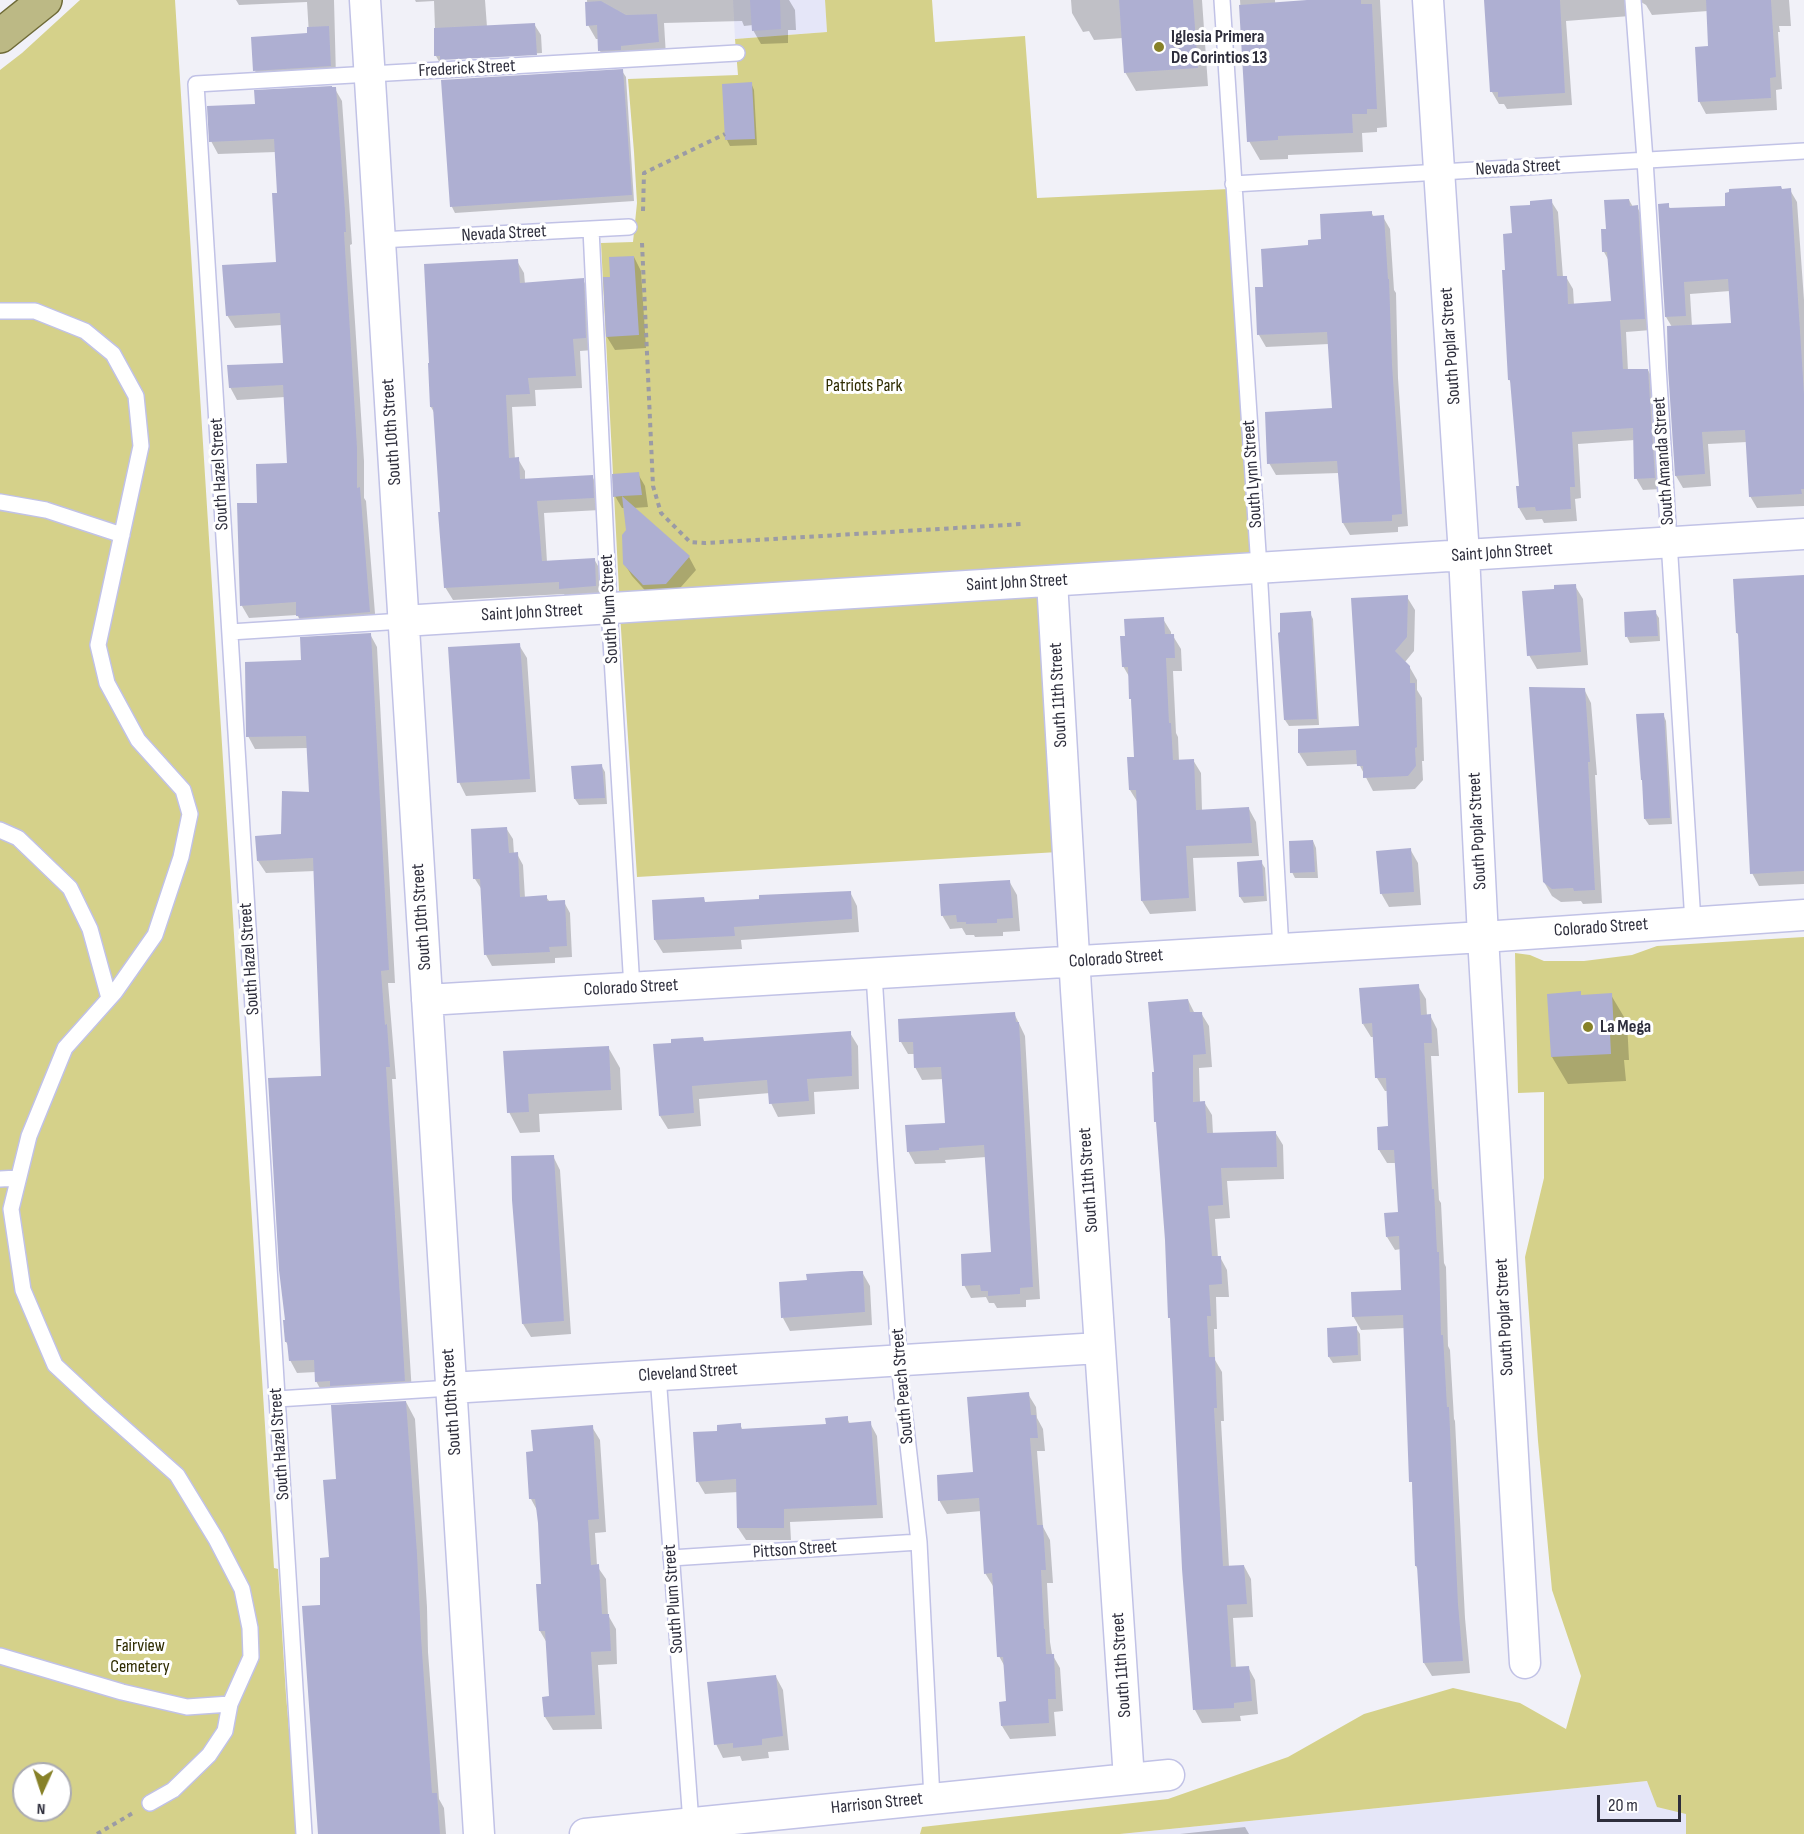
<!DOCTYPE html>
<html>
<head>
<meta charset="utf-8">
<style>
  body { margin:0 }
  #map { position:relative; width:1804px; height:1834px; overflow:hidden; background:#f1f1f8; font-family:"Sofia Sans Condensed",sans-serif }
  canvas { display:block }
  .north { position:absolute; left:12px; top:1762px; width:60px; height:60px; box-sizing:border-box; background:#fff; border:2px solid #ababb1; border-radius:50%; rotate:183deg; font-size:16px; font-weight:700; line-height:24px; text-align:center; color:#2e2e3c }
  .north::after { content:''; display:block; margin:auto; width:21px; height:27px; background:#878128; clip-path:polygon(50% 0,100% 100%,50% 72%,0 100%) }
  .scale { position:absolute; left:1597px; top:1795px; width:84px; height:27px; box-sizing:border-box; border:3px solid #2e2e3c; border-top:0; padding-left:8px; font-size:18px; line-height:21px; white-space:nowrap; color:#2e2e3c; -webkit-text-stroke:4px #fff; paint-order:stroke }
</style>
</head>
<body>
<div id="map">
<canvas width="1804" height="1834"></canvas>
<div class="north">N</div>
<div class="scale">20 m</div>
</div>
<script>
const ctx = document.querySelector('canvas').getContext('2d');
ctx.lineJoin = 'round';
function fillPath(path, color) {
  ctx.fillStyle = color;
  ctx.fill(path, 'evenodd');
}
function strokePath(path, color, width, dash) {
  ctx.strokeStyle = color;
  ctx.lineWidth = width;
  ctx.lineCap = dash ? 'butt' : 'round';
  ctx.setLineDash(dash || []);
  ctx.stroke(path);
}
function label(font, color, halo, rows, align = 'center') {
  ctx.font = font + ' "Sofia Sans Condensed",sans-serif';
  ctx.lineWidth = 6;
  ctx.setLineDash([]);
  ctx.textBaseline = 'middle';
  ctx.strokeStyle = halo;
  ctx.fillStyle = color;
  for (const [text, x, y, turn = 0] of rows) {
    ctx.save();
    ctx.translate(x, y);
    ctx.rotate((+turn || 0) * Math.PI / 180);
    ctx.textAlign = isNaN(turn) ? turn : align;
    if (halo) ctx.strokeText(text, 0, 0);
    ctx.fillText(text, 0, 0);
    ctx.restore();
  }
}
const built = new Path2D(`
  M733,0H825L827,32L735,39Z
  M1647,1781L1687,1814L1686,1834H1120Z`);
const green = new Path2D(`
  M80,0H175L274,1568L278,1569L286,1695L298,1834H0V70L22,53ZM24,1774H60V1810H24Z
  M825,0H932L935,42L1025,36L1037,198L1229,189L1251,557L1043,568L1058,852L637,877L621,629L601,243L633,242L637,203L634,152L628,79L738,75L735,39L827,32Z
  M1804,937V1834H1686V1814L1657,1807L1647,1781L1120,1834H920L922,1827L1168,1799L1288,1757L1364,1714L1453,1688L1520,1703L1566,1729L1581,1676L1552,1590L1538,1441L1525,1257L1544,1178V1092L1518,1093L1515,953L1530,955L1544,961H1584L1632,955L1657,946Z`);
const shadow = new Path2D(`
  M236,0H334L336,77L261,81L255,71L309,35L307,2L239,5Z
  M415,0H485L487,27L534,24L541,35L542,53L440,59V62L542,56L543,66L442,67L436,56L434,1L416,2Z
  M587,0H789L795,10L796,30H788V43L761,44L753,30V25L744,26L742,21L664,23L666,56L608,65L600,51L599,39H596L588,25Z
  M1071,0H1202L1208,86L1136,91L1125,72L1123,38L1094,40L1089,31L1083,32L1072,13Z
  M1240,0H1275L1281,97L1308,0H1380L1387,127L1377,128V132L1362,133L1363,152L1288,155V159L1260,160L1249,141Z
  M1486,0H1789L1791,26H1779L1780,32H1778L1782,89L1776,90L1777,110L1706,114L1699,101L1710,47L1708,11L1652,15L1646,5L1641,2L1635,4L1630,16L1566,21L1572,105L1507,109L1504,104H1499L1492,92Z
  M622,71L626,77L634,201L455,213L452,207L443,81Z
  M751,83L754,90L757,145L730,146L727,140Z
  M335,89L342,101L352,244L350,245L364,461V498L366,501L376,626L305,628L297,615L249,618L242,606L258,504L288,464L285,397L237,400L230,387L284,364L282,325L235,328L227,315L277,263L279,194L276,152L218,154L211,141L256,105Z
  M1782,190H1790L1797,202L1804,300V506L1757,508L1750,496L1747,442L1708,444L1711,486L1683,488L1676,476L1672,327L1666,317L1659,205H1668L1671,210L1727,207ZM1730,291L1733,324L1692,326L1690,294Z
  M1629,200L1633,207H1637L1644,219L1651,330L1626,332L1628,371L1648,370L1654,382L1661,489L1643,490L1636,478L1635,440L1578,444L1581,498L1575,499L1577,521L1544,523L1542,519L1526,520L1519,508L1518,488H1520L1512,385L1509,379L1507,272L1513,235L1532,207L1551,201L1558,212L1563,277H1566L1573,289L1574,305L1613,303L1609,261L1604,252L1607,231Z
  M1371,212L1374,217H1383L1390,229L1394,290L1396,293L1398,378L1408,526L1398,527V532L1350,535L1343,523L1339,473L1276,475L1269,463L1333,410L1329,344L1266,347L1259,335L1265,288L1309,247Z
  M634,257L641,271L646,348L615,350L607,337L611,278Z
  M517,261L524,273L525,284L583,280L590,292L593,350L580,351L582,388L535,390L536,406L512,407L515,459H518L525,471V480L592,476L599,489L600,510L544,513L547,562L594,559L601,571L603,598L568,601L564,594L453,600L445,587L435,414L431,407Z
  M638,474L645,486L648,507L633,508L689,557L696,570L673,596L651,597L632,576L624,563L628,531L625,508H622L615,496Z
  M1804,578V884L1759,886L1752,873L1739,636L1737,633Z
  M1575,586L1583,599L1588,665L1537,669L1529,655L1555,591Z
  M1407,597L1415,610L1414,651L1405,662L1409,666L1417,680V690L1422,698L1424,761H1422L1423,780L1415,789L1373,791L1359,764L1307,766L1299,753L1361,728Z
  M1655,612L1659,618L1660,641L1630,643L1627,637Z
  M1310,613L1313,619L1319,725L1289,726L1285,720Z
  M1163,619L1171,632V636H1173L1181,649L1182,671H1173L1176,733L1178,737L1179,761L1193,760L1201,773L1202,811L1249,809L1256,822L1259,856L1193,858L1196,911L1150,914L1142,901L1138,803L1130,790L1135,759L1130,678L1123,666L1126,637Z
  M370,634L377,647L395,983H388L396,1079H392L412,1393L323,1394L316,1381V1372L297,1373L290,1360L289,1347L286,1342L322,1077L315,871L266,873L258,861L282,836L310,794L308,748L255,749L248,736L302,662Z
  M519,645L527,658L536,792L466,796L459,782Z
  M1584,689L1591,703L1597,775H1595L1602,903L1583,904L1581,901L1561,902L1552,896L1544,882Z
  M1663,714L1666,721L1672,824L1649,825L1645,819Z
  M601,765L605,772L607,804L579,805L575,799Z
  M506,828L513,839L514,854H517L523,865L525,898L546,897L550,902H564L570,913L572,957L555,958V963L492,966L486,955L482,890L475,879Z
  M1313,841L1316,848L1318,878H1295L1292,872Z
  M1410,849L1418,863L1421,905L1389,907L1381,893Z
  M1261,862L1265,868L1267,901L1244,903L1240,897Z
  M1009,881L1017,895L1020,931L1003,932V936L975,937L974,935H966L962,928L950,929L942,915Z
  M850,892L857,906L859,932L741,940L742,949L663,953L655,940L653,902L703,899L706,904Z
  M1418,986L1426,999L1427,1016L1430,1015L1437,1029L1439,1056H1431L1439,1200L1441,1203L1444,1263L1446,1267L1448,1346L1450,1350L1454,1419L1455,1421L1465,1618L1470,1673L1432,1676L1424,1663L1418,1570L1416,1566L1405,1328L1361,1330L1353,1316L1402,1291L1401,1249L1395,1250L1387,1237L1400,1214L1396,1163H1387L1379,1150L1378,1128H1389L1388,1091H1385L1377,1078L1375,1037H1371L1363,1024Z
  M1580,993L1582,997L1611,995L1627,1022L1629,1060H1624L1626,1081L1568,1084L1552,1057L1548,995Z
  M1188,1000L1195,1014L1201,1013L1209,1026L1212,1067L1199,1068L1200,1103L1204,1102L1212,1115L1213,1134L1275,1132L1283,1145L1284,1179L1227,1181L1230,1218L1215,1219L1218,1258L1220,1257L1227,1270L1229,1297H1216L1217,1329H1214L1215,1360L1222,1372L1224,1421H1221L1229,1567L1244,1566L1251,1579L1253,1617L1233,1618L1236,1668L1248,1667L1255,1680L1258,1714L1240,1716L1241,1721L1202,1723L1195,1710L1184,1568L1172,1322L1170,1318L1166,1240Z
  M1014,1013L1025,1036L1040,1299L1026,1300V1307L997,1308L994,1303H989L986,1297L971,1298L964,1285L992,1254L986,1157L945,1160L946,1163L915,1164L908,1151L947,1125L944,1079L922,1080L915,1067V1054H908L901,1042Z
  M850,1033L858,1046L859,1089L814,1092L815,1114L778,1117L771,1103L770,1093L699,1099L701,1126L668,1129L660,1116L705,1043Z
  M608,1047L620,1068L622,1110L539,1114L540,1132L520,1133L509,1112L505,1053Z
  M553,1156L560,1170L571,1334L531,1337L523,1324Z
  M862,1272L870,1286L872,1325L790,1331L783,1318L808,1281Z
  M1356,1328L1360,1334L1361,1361L1333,1363L1329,1357Z
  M1028,1394L1036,1407L1037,1418L1043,1429L1045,1451H1037L1043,1527L1050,1540L1053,1583H1047L1050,1642L1052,1654L1060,1668L1063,1711L1054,1712L1056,1736L1010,1739L1002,1726L1008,1703L1005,1667L999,1656L993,1586L985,1573L982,1511L947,1514L939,1500L975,1474Z
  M406,1402L415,1419L427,1607L428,1652L439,1799L444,1808L446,1834H319L321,1607L331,1559L338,1481Z
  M847,1418L850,1424L870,1423L877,1436L883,1518L790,1522L791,1540H746L738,1528V1492L705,1494L698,1482L719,1432L740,1424L743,1431L827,1425Z
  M592,1427L600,1440L606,1532L595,1533L597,1566L606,1579L608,1615L616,1629L617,1664L598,1665L602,1729L553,1730L545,1717L551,1698L547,1643L540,1631L543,1585L538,1512L531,1499L534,1452Z
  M776,1677L783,1690L789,1750L768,1752L769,1758L742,1761L740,1756L723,1758L716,1744Z
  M1245,1827L1249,1834H1180Z`);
const building = new Path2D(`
  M750,0H780L781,29L752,31Z
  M1119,0H1193L1198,68L1124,73Z
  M1307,0H1361V4H1372L1377,109H1367V114H1352L1353,133L1278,136V140L1247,142L1239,5Z
  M1484,0H1560L1565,93L1498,97V92H1490Z
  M1706,0H1771L1776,77L1770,78L1771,98L1698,102L1695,47L1708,46Z
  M601,1L626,15L657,14L659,42L621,46V50L598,51L597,25L586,26L585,2Z
  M535,23L537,55L440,60V56H434V28Z
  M329,26L331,66L253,71L251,37L307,33V27Z
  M623,69L632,195L450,207L441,80Z
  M752,82L755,139L725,140L722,84Z
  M332,86V87H336L345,211L346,232H344L357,447V488L360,487L370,612L299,618V616H296V602L240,606L237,503H257L256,464L287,463L283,385L229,388L227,365L283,363L280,313L226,316L222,265L276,262L272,193H277L274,139L209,142L207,106L255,104L254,90Z
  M1781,186L1782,189L1791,188L1804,394V489H1801L1802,494L1749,497L1745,430L1702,432L1705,474L1675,476L1668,368L1667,326L1731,323L1728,279L1684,282L1686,316L1665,317L1658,204L1669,203V208L1725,206V193L1729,192V189Z
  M1552,199L1557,276H1567L1568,304L1611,301L1607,252H1602L1601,229H1606L1604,200L1629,199L1630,206L1638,205L1645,319L1620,320L1623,369H1648L1655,478L1634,479L1633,428L1572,432L1575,487H1570L1571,509L1536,511L1535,507L1518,508L1516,486H1519L1510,380H1508L1502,270H1505L1503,234L1512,233L1510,206L1530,205V201Z
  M1372,211V216L1384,215L1388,279H1389L1392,364L1402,514L1392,515V521L1342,523L1337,461L1267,464L1265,412L1332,408L1327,332L1257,335L1255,287H1263L1261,249L1308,245V240L1321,239L1320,214Z
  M634,256L639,335L606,337L603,277H610L609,257Z
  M518,259L520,283L584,278L586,338L573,339L576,376L528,378L530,394L506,395L509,458L519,457L520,479L593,475L594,498L537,501L542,561L595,558L596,586L559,589V582L444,588L438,512H440L433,407H430L428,363H429L424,264Z
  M639,472L642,495L622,496L690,556L666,584L643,585L623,564L622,535L626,530L622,496L613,497L612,474Z
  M1804,575V871L1750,874L1738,633H1736L1733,579Z
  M1576,584L1581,652L1527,656L1522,591L1554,589V585Z
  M1408,595L1407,637L1395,651L1410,666V683H1415L1417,747L1415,748L1416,766L1408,776L1363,778V766H1357L1356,750L1298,753V729L1359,726L1351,598Z
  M1656,610L1658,636L1625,637L1624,612Z
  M1311,611L1317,719L1284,720L1278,633L1280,632V613Z
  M1164,617L1165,634H1174L1175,658H1166L1169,723H1171L1173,760L1194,759L1196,810L1249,807L1252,843L1186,846L1189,898L1141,901L1136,790H1129L1127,757H1134L1131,699H1129L1128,667H1122L1120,636H1125L1124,619Z
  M371,633L389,970L381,971L385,1025L387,1024L390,1067H386L405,1381L330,1386V1381L315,1382L314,1360L289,1361L287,1342H285L283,1320H285L279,1270L268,1078L321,1076L313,858L257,861L255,836L281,834L282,791L309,792L306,736L246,737L245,662L301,660L300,637Z
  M520,643L530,779L457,783L448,647Z
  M1529,687L1585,688L1590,762H1588L1595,890L1574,891L1573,888L1552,889L1543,882Z
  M1664,713L1670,818L1644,819L1642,780H1641L1636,714Z
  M602,764L605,798L574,799L571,766Z
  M507,827L509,853L518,852L520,897L547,895V901L565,900L567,946L549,947L550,952L484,955L480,879H473L471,829Z
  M1313,840L1315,872L1290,873L1289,841Z
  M1411,848L1414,892L1380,894L1376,851Z
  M1262,860L1264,896L1239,897L1237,862Z
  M1010,880L1013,918L997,919V923L966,924V922H957L956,915L941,916L939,884Z
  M851,891L852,919L734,927L735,936L654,940L652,900L704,897L705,902L759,899V895Z
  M1419,984L1421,1015L1431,1014L1432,1043H1424L1432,1189H1434L1437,1252H1439L1441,1335H1443L1447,1407H1449L1458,1604L1463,1661L1423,1663L1417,1566H1415L1412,1482H1409L1403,1315L1352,1317L1351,1292L1401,1290L1399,1236L1386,1237L1384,1213L1398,1212L1394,1150H1378L1377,1127L1388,1126L1386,1078H1375L1372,1023L1362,1024L1359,988Z
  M1581,991V995L1612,993L1614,1033H1610L1611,1054L1551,1057L1547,994Z
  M1188,999L1190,1012H1202L1206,1054L1193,1055V1102L1205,1101L1207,1133L1276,1131L1277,1167L1221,1168L1223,1205L1208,1206L1212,1256H1221L1222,1284L1209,1285L1211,1316H1207L1209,1357H1215L1217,1408H1214L1223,1566L1244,1565L1247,1604L1227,1605L1231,1667L1249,1666L1252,1701L1234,1703V1708L1193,1710L1182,1569L1170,1318H1168L1165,1240L1156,1122H1154L1152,1072H1154L1148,1002Z
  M1015,1012L1016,1022H1019L1020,1040L1033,1287L1020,1288V1294L988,1296V1291H981L980,1285L962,1286L961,1254L991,1252L984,1145L939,1148V1150L907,1152L905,1125L945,1123L941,1067L914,1068L913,1042H899L898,1019Z
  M851,1031L852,1076L807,1079L809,1101L769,1104L767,1080L692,1086L694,1113L659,1116L653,1044L671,1043V1039L703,1037L704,1041Z
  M609,1046L611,1090L528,1094L529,1112L507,1113L503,1051Z
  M554,1155L564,1321L522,1324L512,1200L511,1156Z
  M852,1271H863L865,1312L781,1318L779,1282L807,1280L806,1274Z
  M1357,1326L1358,1355L1328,1357L1327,1328Z
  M1029,1392L1031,1415H1036L1038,1438H1030L1037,1525H1043L1046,1570H1041L1044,1629H1045L1046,1654H1054L1056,1699H1048L1049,1723L1001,1726L999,1702L1006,1701L1003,1657H997L992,1573L984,1574L979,1498L938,1501L937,1475L973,1472L967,1397Z
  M406,1401L417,1553L421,1637L432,1793H437L440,1834H318L302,1606L320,1605V1558L329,1557L323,1480L336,1479L331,1405Z
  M848,1416V1423L871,1421L877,1505L784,1509V1528H737L736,1479L696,1482L693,1432L717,1431V1425L741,1423V1429L826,1424L825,1418Z
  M593,1425L599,1519L588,1520L591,1565L599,1564L602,1614H609L611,1651L591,1652L595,1715L544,1717L542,1697L549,1696L545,1631H539L536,1584H541L538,1523L535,1499H529L526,1452L533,1451L531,1430Z
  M776,1675L783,1736L762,1739V1745L733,1748V1743L714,1745L707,1682Z`);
const path = new Path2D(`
  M643,211L644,173L725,134
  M642,243L653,486L661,513L690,542L705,543L1022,524
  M97,1834L133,1813`);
const service = new Path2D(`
  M1222,0L1259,568L1281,949
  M1633,0L1645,160L1693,922
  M1233,184L1804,151
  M591,229L609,608L632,988
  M380,240L629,227
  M0,311H35L85,331L113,354L136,396L141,446L98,645L107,683L138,740L183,790L190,814L181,857L155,935L115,992L65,1048L29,1136L11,1209L23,1290L55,1365L98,1405L177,1475L216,1539L242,1589L250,1628L251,1657L230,1704L225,1731L209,1755L173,1790L150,1803
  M0,502L46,510L122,535
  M230,632L403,621
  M0,830L18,838L70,888L90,929L109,998
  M874,974L886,1168L901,1384L919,1542L932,1799
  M0,1179L18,1178
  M658,1375L691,1823
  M277,1399L451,1388
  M671,1558L919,1542
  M0,1656L122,1692L187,1707L230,1704
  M304,1834L196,84L737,53`);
const minor = new Path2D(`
  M365,0L479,1834
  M1428,0L1464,555L1483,937L1525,1663
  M1052,581L1076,990L1129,1779
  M403,621L1804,534
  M427,1000L1483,937L1804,915
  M451,1388L1099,1348
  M585,1834L1169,1775`);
const primary = new Path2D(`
  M0,36L45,0`);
const markers = [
  [1159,47,6,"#878128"],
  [1588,1027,6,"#878128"]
];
const poiNames = [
  ["Iglesia Primera",1171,37],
  ["De Corintios 13",1171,58],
  ["La Mega",1600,1027]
];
const streetNames = [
  ["Frederick Street",467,69,-3],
  ["Nevada Street",1518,168,-3],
  ["Nevada Street",504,234,-3],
  ["South Poplar Street",1451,346,-94],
  ["South 10th Street",392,432,-94],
  ["South Amanda Street",1664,461,-94],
  ["South Hazel Street",220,474,-93],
  ["South Lynn Street",1253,474,-94],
  ["Saint John Street",1502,553,-4],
  ["Saint John Street",1017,583,-3],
  ["South Plum Street",610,609,-93],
  ["Saint John Street",532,613,-3],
  ["South 11th Street",1059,695,-93],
  ["South Poplar Street",1478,831,-93],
  ["South 10th Street",422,917,-94],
  ["Colorado Street",1601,928,-4],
  ["South Hazel Street",250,959,-94],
  ["Colorado Street",1116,959,-4],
  ["Colorado Street",631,988,-3],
  ["South 11th Street",1089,1180,-94],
  ["South Poplar Street",1505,1317,-93],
  ["Cleveland Street",688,1373,-4],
  ["South Peach Street",903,1386,-95],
  ["South 10th Street",452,1402,-94],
  ["South Hazel Street",280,1444,-94],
  ["Pittson Street",795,1550,-4],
  ["South Plum Street",674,1599,-94],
  ["South 11th Street",1122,1665,-94],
  ["Harrison Street",877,1804,-6]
];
const parkNames = [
  ["Patriots Park",864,386],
  ["Fairview",140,1646],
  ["Cemetery",140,1667]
];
fillPath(built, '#e5e6f8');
fillPath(green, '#d5d18a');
fillPath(shadow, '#0003');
fillPath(building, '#aeafd2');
strokePath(service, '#c1c2e6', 18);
strokePath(minor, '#c1c2e6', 33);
strokePath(primary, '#6e6a37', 36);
strokePath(path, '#9b9ba5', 4, [4.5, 4.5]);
strokePath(service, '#fff', 15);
strokePath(minor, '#fff', 30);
strokePath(primary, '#bcb985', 33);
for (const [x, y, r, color] of markers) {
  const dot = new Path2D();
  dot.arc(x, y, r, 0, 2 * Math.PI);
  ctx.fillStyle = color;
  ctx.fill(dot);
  strokePath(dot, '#fff', 2);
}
label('bold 18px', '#2e2e3c', '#fff', poiNames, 'left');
label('18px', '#2e2e3c', '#fff', streetNames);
label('18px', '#2e2b00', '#fff', parkNames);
</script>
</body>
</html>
